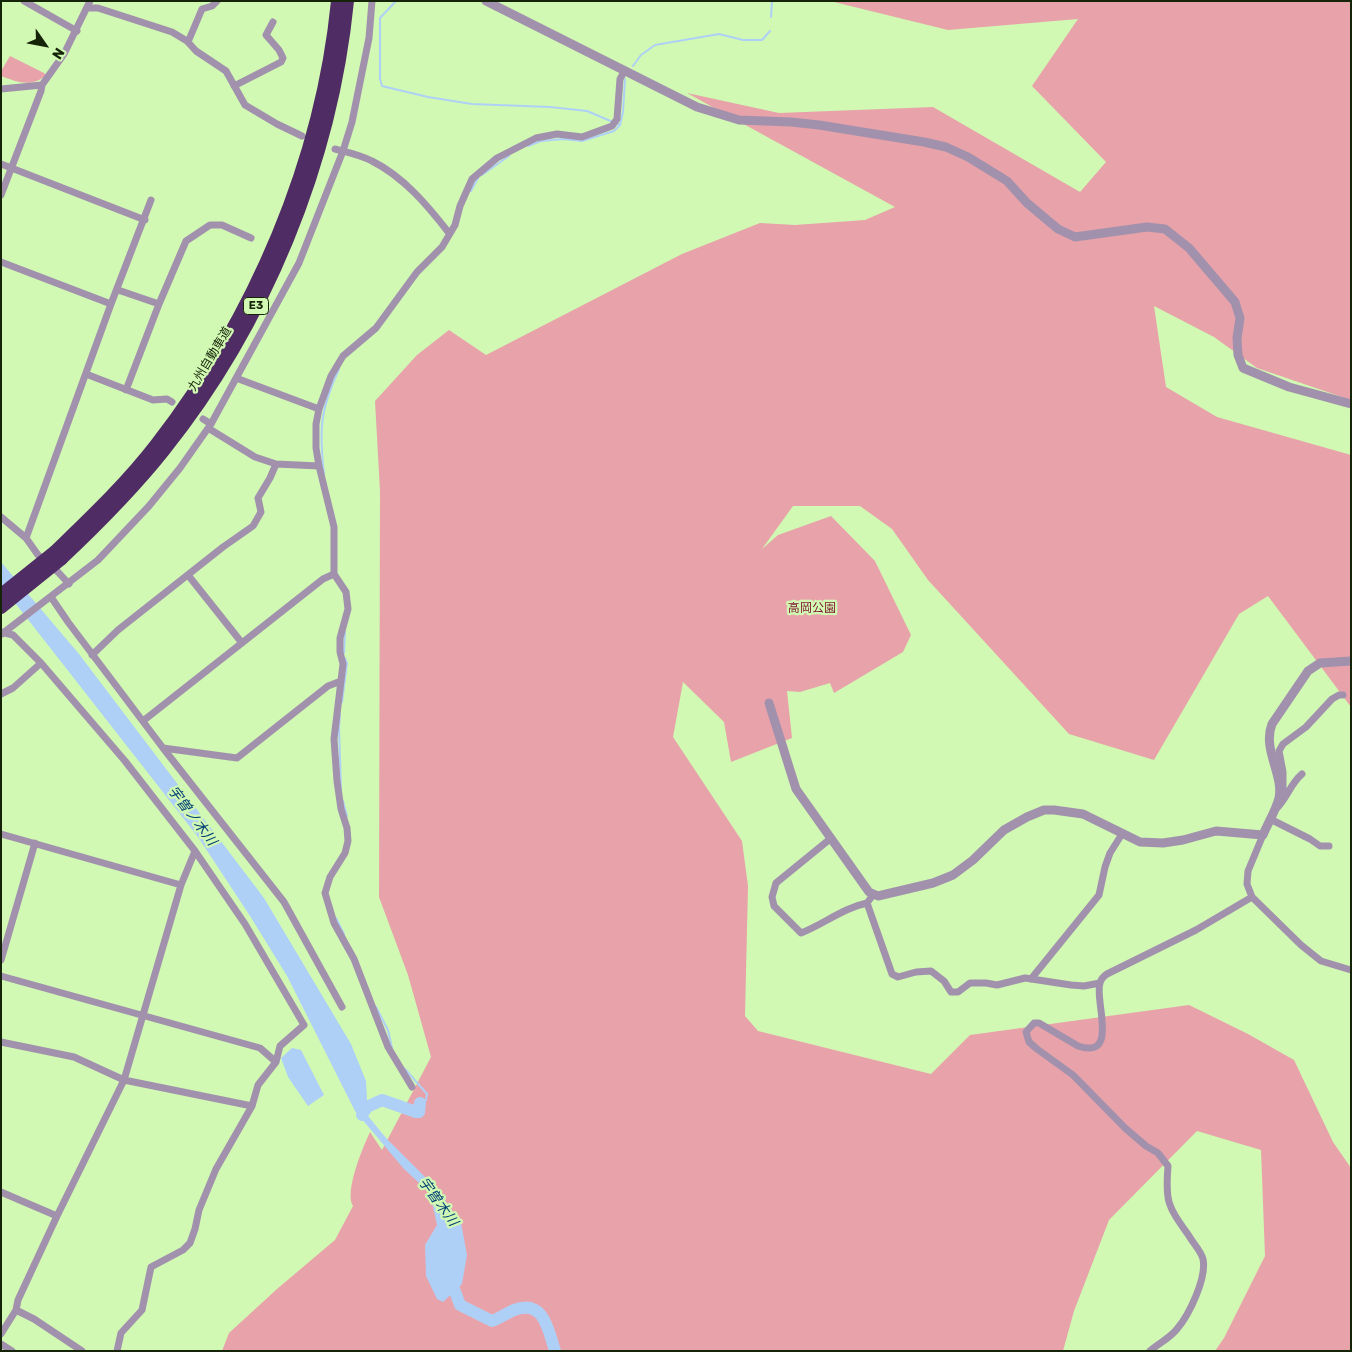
<!DOCTYPE html>
<html>
<head>
<meta charset="utf-8">
<style>
  body { margin:0 }
  #map { position:relative; width:1352px; height:1352px; overflow:hidden; background:#d1f9b3; font-family:Rubik,sans-serif }
  canvas { display:block }
  .frame { position:absolute; inset:0; border:2px solid #152308; pointer-events:none }
  .north { position:absolute; left:20px; top:20px; width:50px; height:50px; -webkit-text-stroke:4px #d1f9b3; paint-order:stroke; rotate:123deg; font-size:14px; font-weight:700; line-height:20px; text-align:center; color:#152308 }
  .north::after { content:''; display:block; margin:auto; width:18px; height:22px; background:#152308; clip-path:polygon(50% 0,100% 100%,50% 72%,0 100%) }
</style>
</head>
<body>
<div id="map">
<canvas width="1352" height="1352"></canvas>
<div class="frame"></div>
<div class="north">N</div>
</div>
<script>
const ctx = document.querySelector('canvas').getContext('2d');
ctx.lineJoin = 'round';
function fillPath(path, color) {
  ctx.fillStyle = color;
  ctx.fill(path, 'evenodd');
}
function strokePath(path, color, width, dash) {
  ctx.strokeStyle = color;
  ctx.lineWidth = width;
  ctx.lineCap = dash ? 'butt' : 'round';
  ctx.setLineDash(dash || []);
  ctx.stroke(path);
}
function label(font, color, halo, rows, align = 'center') {
  ctx.font = font + ' Rubik,"Noto Sans JP",sans-serif';
  ctx.lineWidth = 4.5;
  ctx.setLineDash([]);
  ctx.textBaseline = 'middle';
  ctx.strokeStyle = halo;
  ctx.fillStyle = color;
  for (const [text, x, y, turn = 0] of rows) {
    ctx.save();
    ctx.translate(x, y);
    ctx.rotate((+turn || 0) * Math.PI / 180);
    ctx.textAlign = isNaN(turn) ? turn : align;
    if (halo) ctx.strokeText(text, 0, 0);
    ctx.fillText(text, 0, 0);
    ctx.restore();
  }
}
const green = new Path2D(`
  M830,1H1351V400L1257,368L1214,337L1154,306L1166,387L1217,417L1351,455V707L1268,596L1239,614L1154,760L1069,734L928,580L892,529L860,506H793L762,549L778,535L831,516L875,561L911,635L903,652L834,693L830,683L800,692L787,691L792,738L731,762L724,722L683,682L673,737L742,841L748,886L745,1016L758,1031L931,1074L970,1035L1189,1005L1248,1034L1294,1060L1333,1142L1351,1168V1351H1215L1224,1338L1265,1256L1261,1150L1197,1131L1109,1220L1074,1311L1063,1351H222L229,1333L277,1289L335,1240L353,1206C344,1192 363,1147 370,1132L382,1150L431,1057L408,975L379,897L380,491L375,401L417,355L449,330L486,355L682,254L760,223L795,225L865,220L895,207L687,93L779,113L933,107L1080,192L1106,162L1032,86L1078,19L948,30Z
  M10,56L44,73L46,75C32,88 17,82 1,76V71Z`);
const water = new Path2D(`
  M1,562L79,654L264,898L351,1044L366,1081L368,1116L386,1138L436,1188L461,1223L467,1255L462,1284L443,1302L437,1299L426,1276L425,1245L437,1225L430,1193L404,1169L355,1111L287,976L250,916L198,837L1,585Z
  M292,1048L301,1050L324,1095L308,1106L288,1077L281,1058Z`);
const stream = new Path2D(`
  M396,1L380,18V79L382,86L428,97L472,104L550,107L587,111L620,125
  M771,17L772,1
  M633,66L641,55L655,45L719,34L743,40H762L770,31
  M528,146L541,141L563,139L582,141L614,131L620,125L623,112L625,79
  M482,175L509,156
  M471,191L478,178
  M324,474C319,430 320,410 339,369
  M344,653L345,631
  M342,702L347,663L345,658
  M340,714L339,728L341,789
  M343,801L347,816
  M336,918L344,934
  M376,1007L388,1030L392,1048
  M405,1069L427,1094L426,1100L420,1103`);
const river = new Path2D(`
  M362,1115L367,1107L382,1100L416,1112H419L420,1103
  M456,1275L453,1286L460,1305L492,1321C500,1318 507,1313 514,1310C544,1299 548,1329 555,1351`);
const minor = new Path2D(`
  M24,1L77,31
  M88,8H98L172,32L187,41L196,51L226,71L245,105L277,124L302,136
  M188,42L202,9L212,6L217,1
  M234,86L281,62L283,58L279,50L266,35L273,22
  M1,89L42,85
  M335,149C347,152 361,155 372,161C404,177 428,206 449,233
  M1,164L145,220
  M1,195L41,91L42,85L64,54L90,1
  M1,262L111,304
  M118,290L159,304
  M86,374L153,400L167,399L172,402
  M236,378L319,409
  M126,390L159,304L186,241L210,225H222L251,238
  M203,419L211,424
  M208,428L255,457L276,464
  M1,517L26,538L38,555L58,572L69,584
  M26,538L111,304L151,200
  M188,575L242,643
  M51,597L68,622L163,748L237,758L328,686L341,681
  M1,632L13,635L41,663L125,761L195,851L245,924L304,1025L280,1046L276,1062L258,1085L252,1106L216,1169L199,1210L195,1229L190,1243L183,1250L151,1267L142,1310L121,1333L117,1351
  M2,634L98,560L149,506L180,468L211,424L299,263L343,151L352,122L369,38L372,1
  M92,655L118,630L223,547L253,526L261,512L258,498L270,478L276,464L319,466
  M1,694L13,688L41,663
  M143,721L323,579L334,574
  M163,748L284,902L342,1007
  M1283,793V772L1279,751L1283,744L1306,727L1332,699L1339,695H1343
  M1275,810C1287,799 1290,784 1302,774
  M1270,819L1310,839L1320,846H1329
  M1,834L181,885
  M1263,835L1248,871L1247,884L1252,897L1301,945L1321,961L1351,970
  M830,839L776,883L772,897L774,906L801,933C824,924 843,908 867,903
  M873,895L867,903L892,974L898,977L916,972L931,971L944,981L951,992H958L970,983H986L997,985L1025,978L1071,985L1084,986L1100,983
  M1,960L35,843
  M1,976L260,1048L276,1062
  M1031,979L1099,895L1105,867L1110,853L1122,834
  M1,1042L74,1057L124,1080L252,1106
  M412,1087L388,1047L354,959L334,923L325,893L330,877L345,853L348,841L347,828L341,809L337,781L334,739L343,664L340,652V638L348,609L346,592L334,574V527L319,466L316,448V424L319,409L331,376L343,356L376,328L417,272L442,247L455,225L460,206L472,179L497,158L536,138L557,134L582,137L612,126L617,119L620,79L625,70
  M1,1192L57,1216
  M16,1310L18,1300L57,1216L124,1080L181,885L195,851
  M1,1334L16,1310L34,1319L82,1351
  M1,1344L12,1351
  M1150,1351C1158,1344 1170,1338 1177,1329C1189,1315 1207,1278 1203,1259C1201,1251 1193,1243 1189,1236C1168,1206 1165,1203 1168,1166L1158,1153L1146,1146L1125,1128L1073,1075L1037,1049L1029,1042L1026,1032L1034,1023H1039L1078,1046C1120,1060 1094,1000 1100,983C1101,979 1104,976 1107,974L1196,930L1252,897`);
const tertiary = new Path2D(`
  M486,1L697,107L739,120L791,122L819,125L924,142L946,147L968,157L1007,181L1027,203L1058,229L1075,237L1147,227L1165,229L1189,248L1235,302L1240,318L1237,338L1238,355L1243,368L1289,387L1351,404
  M769,703L796,789L864,885L869,892L878,896L933,883L953,875L973,860L1004,830L1027,817L1044,810H1054L1083,814L1140,842L1163,843L1183,840L1216,831L1263,835C1268,823 1276,810 1279,798C1284,775 1262,749 1272,724L1308,671L1320,663L1351,661`);
const motorway = new Path2D(`
  M55,551C90,517 126,483 156,444C254,317 321,162 337,1
  M62,559C98,525 133,490 164,451C265,325 332,163 348,1`);
const motorwayBridge = new Path2D(`
  M1,594L55,551
  M1,608L62,559`);
const shields = [
  [256,306,25]
];
const shieldNames = [
  ["E3",256,306]
];
const streetNames = [
  ["九州自動車道",210,359,-59]
];
const parkNames = [
  ["高岡公園",812,609]
];
const waterNames = [
  ["宇曽ノ木川",192,816,53],
  ["宇曽木川",438,1202,54]
];
fillPath(green, '#e8a2aa');
fillPath(water, '#afd0f6');
strokePath(stream, '#afd0f6', 2);
strokePath(river, '#afd0f6', 12);
strokePath(minor, '#a291ad', 7);
strokePath(tertiary, '#a291ad', 9);
strokePath(motorway, '#502c64', 12);
strokePath(motorwayBridge, '#502c64', 12);
for (const [x, y, w] of shields) {
  const box = new Path2D();
  box.roundRect(x - w / 2, y - 8.5, w, 17, 4);
  ctx.fillStyle = '#d1f9b3';
  ctx.fill(box);
  strokePath(box, '#152308', 1);
}
label('bold 11px', '#152308', null, shieldNames);
label('12px', '#152308', '#d1f9b3', streetNames);
label('12px', '#821c35', '#d1f9b3', parkNames);
label('italic 14px', '#013f75', '#d1f9b3', waterNames);
</script>
</body>
</html>
